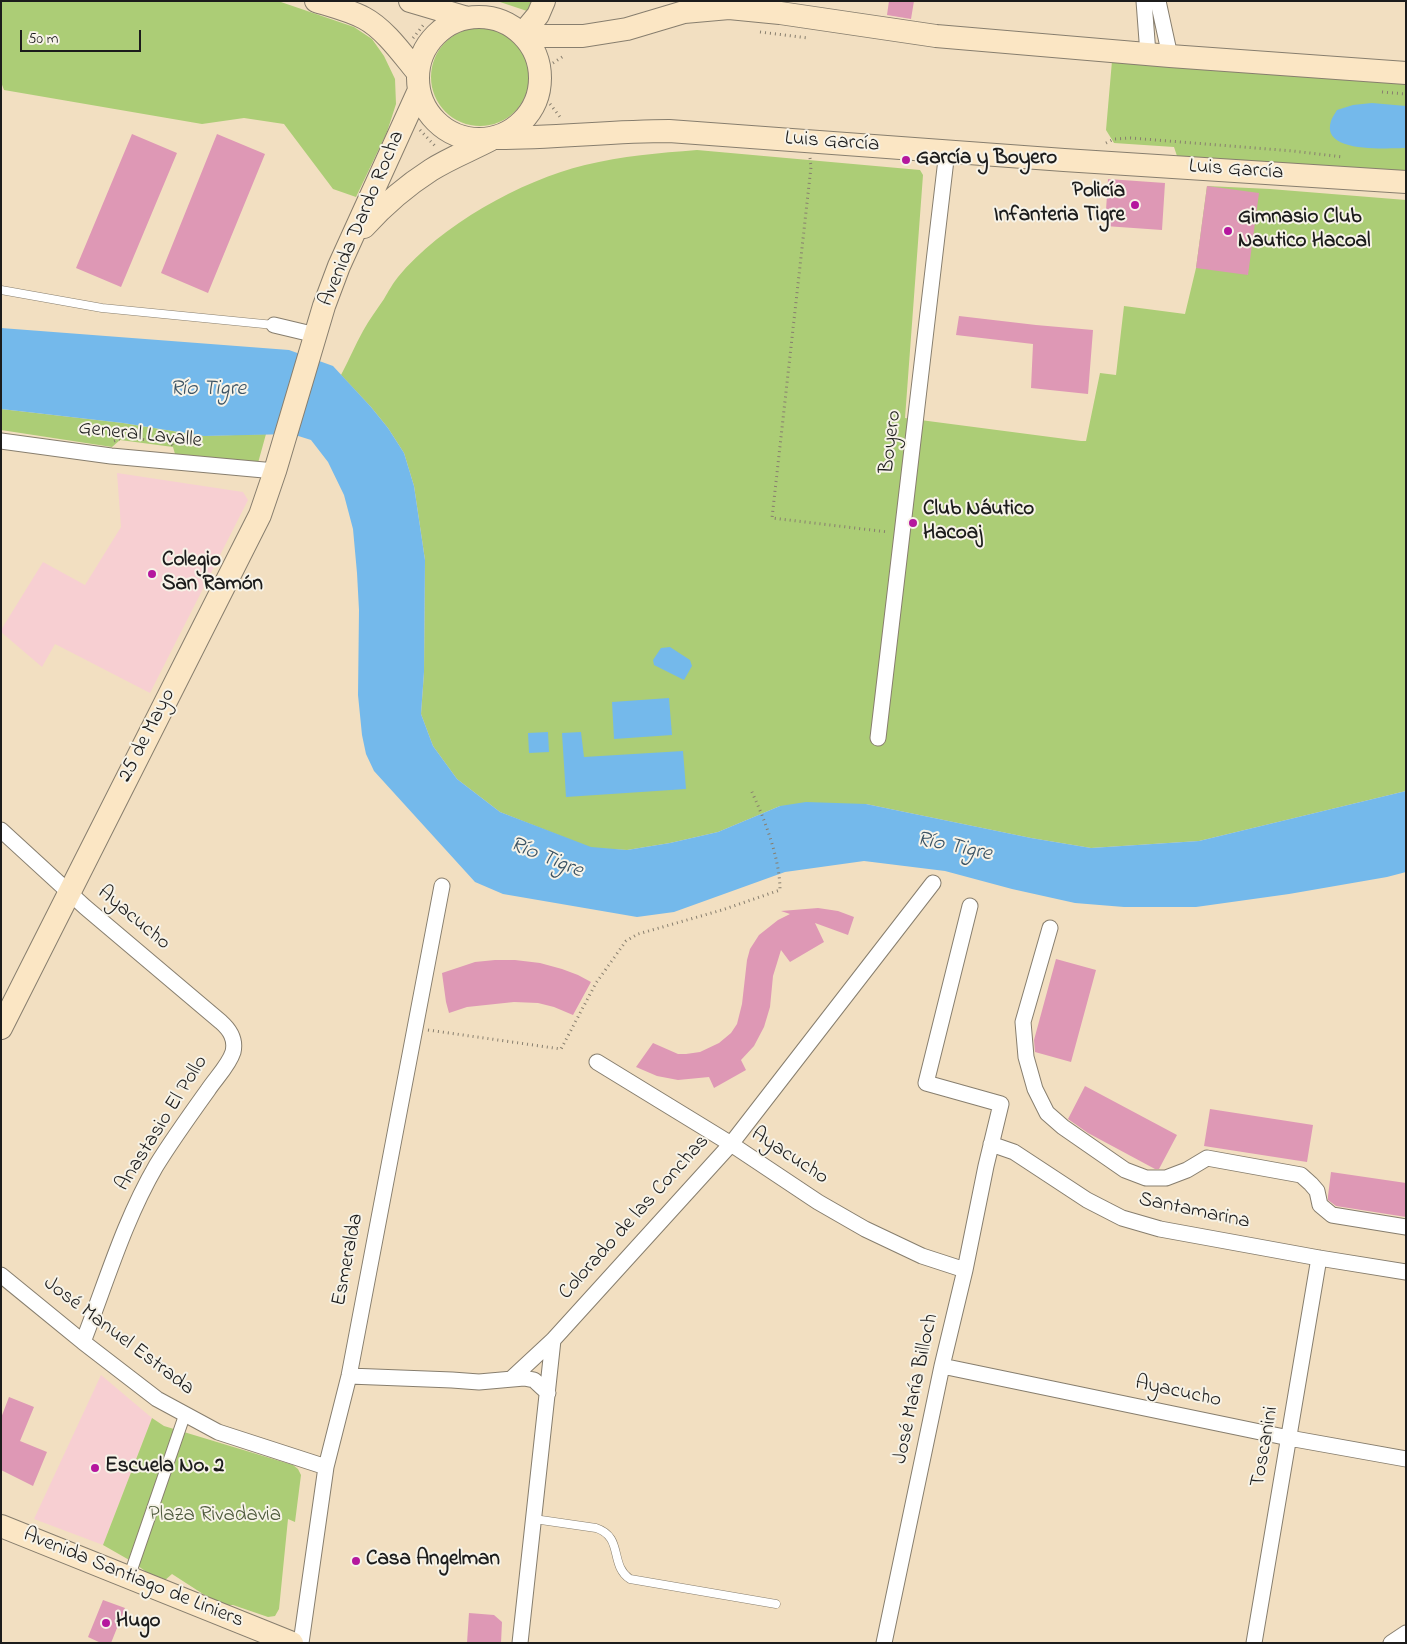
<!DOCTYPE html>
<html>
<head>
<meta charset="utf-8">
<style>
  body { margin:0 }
  #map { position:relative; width:1407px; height:1644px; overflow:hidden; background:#f2dfc1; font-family:"Indie Flower",sans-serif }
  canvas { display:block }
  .frame { position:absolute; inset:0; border:2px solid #1c1c1c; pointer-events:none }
  .scale { position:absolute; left:20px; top:30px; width:121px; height:22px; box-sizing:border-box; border:2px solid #1c1c1c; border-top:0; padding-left:6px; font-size:15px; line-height:18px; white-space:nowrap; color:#1c1c1c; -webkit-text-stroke:4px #f7f3e8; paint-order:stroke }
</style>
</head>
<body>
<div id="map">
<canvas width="1407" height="1644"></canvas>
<div class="frame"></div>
<div class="scale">50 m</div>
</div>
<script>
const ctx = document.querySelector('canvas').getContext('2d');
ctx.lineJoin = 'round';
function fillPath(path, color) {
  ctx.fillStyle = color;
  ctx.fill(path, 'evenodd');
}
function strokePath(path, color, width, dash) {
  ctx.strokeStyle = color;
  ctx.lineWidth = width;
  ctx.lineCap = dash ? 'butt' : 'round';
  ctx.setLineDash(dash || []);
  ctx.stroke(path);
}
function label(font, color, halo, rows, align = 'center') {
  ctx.font = font + ' "Indie Flower",sans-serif';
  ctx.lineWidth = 4;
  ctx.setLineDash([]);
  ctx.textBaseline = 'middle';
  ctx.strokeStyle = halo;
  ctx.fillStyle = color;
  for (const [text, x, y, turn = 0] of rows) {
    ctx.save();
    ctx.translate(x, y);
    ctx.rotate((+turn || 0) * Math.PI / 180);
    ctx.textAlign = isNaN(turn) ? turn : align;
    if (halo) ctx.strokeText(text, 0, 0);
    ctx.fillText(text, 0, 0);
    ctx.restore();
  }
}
const built = new Path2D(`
  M117,473L243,492L248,500L150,693L55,644L42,667L1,632V630L43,562L85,585L121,527Z
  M101,1375L152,1418L103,1545L34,1519Z`);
const green = new Path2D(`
  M1,1H278L354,27L372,39L384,56L395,79L396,104L387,132L356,197L333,189L284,124L244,118L202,124L4,90L1,82Z
  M501,1H531L530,12L500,2Z
  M431 77a49 49 0 1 1 98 0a49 49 0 1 1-98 0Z
  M1112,61L1406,84V176L1178,159L1174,147L1114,143L1106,130Z
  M697,150L920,170L923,175L905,418L1081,441H1086L1100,373L1116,375L1124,306L1185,314L1196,268L1207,186L1270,189L1406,200V791L1199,841L1091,848L1031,838L866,804L780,806L718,832L670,843L627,850L591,848L500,812L457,779L433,746L421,714L424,672L425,560L414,486L404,453L388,428L371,407L341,375C349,360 355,345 363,331C369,320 377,309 384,299C388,292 393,283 398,277C441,225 520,181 585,165C622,156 659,153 697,150Z
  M1,409L123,423L204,436L266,434L258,463L175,454L173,447L120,440L112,447L1,430Z
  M152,1418L164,1426L293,1465L298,1469L301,1475L295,1522L288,1519L279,1609L275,1616L268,1617L233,1605H220L172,1574L164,1581L155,1578L131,1561L103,1545Z`);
const water = new Path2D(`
  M1372,103L1406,106V148C1388,148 1320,154 1331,121C1332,117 1335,114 1337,110L1353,105Z
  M1,328L289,350L333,366L371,407L388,428L404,453L414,486L425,560L424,672L421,714L433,746L457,779L500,812L591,847L627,850L670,843L718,832L780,806L806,802L866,804L1031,838L1091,848L1199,841L1406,791V872L1387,877L1289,894L1196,907H1124L1075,903L1012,889L945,871L864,861L785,872L674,912L637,917L503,894L475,882L374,771L366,754L362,735L358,695L359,610L357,573L353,529L344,495L328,462L311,440L292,434L204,436L123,423L1,409Z
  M670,647L690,660L692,666L684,680L654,665L653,660L661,648Z
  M669,698L672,735L614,739L612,702Z
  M548,732L549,752L529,753L528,733Z
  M581,732L584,757L683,751L686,789L566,797L562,733Z`);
const building = new Path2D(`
  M889,1H914L911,19L887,15Z
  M132,134L177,153L121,287L76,268Z
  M217,134L265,154L208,293L161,273Z
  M1108,179L1165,183L1162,230L1105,226Z
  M1207,186L1259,193L1248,275L1196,268Z
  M959,316L1036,325L1093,330L1088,394L1031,388L1033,344L956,335Z
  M818,908L838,911L854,917L848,935L815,923L824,942L790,962L781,950L773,976L770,1007L764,1027L754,1046L741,1060L746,1070L714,1088L709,1077L678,1080L657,1076L636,1067L653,1043L678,1054H686L700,1052L719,1043L731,1033L737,1024L742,1004L747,960L750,949L759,935L778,920L790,914L781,911Z
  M1056,959L1096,970L1071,1062L1035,1052L1034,1040Z
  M495,960H515L540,963L562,969L578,975L591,982L573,1015L554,1007L538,1003L514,1002L467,1007L449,1013L446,1002L442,973L475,962Z
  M1085,1086L1177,1135L1159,1169H1155L1088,1133L1068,1119Z
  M1210,1109L1313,1125L1307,1162L1204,1146Z
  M1331,1172L1406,1183V1217L1336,1206L1328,1200V1196Z
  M9,1397L34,1407L20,1441L47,1452L33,1486L1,1470V1418Z
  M103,1600L125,1608L111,1643H101L88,1637Z
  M469,1613L494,1615L502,1622L501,1643H467Z`);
const path = new Path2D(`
  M760,32L808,38
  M413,38L425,23
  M553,63L565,55
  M1382,92L1406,94
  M547,100L560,117
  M420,130L436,147
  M1106,143L1114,139L1131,138L1293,151L1343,157
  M810,158L811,167L772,518L888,532
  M114,441L124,437L171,443L173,446
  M428,1030L561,1049L596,983L626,941L638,934L722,910L780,890C780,858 764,818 751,790`);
const service = new Path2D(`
  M1,290L102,308L274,325
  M534,1519L596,1528C624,1537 609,1565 630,1579L776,1604`);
const pedestrian = new Path2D(`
  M129,1577L185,1414`);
const minor = new Path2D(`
  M1144,1L1148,54
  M1158,1L1170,56
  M274,325L316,335
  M1,441L111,456L275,471
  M878,738L947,151
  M1,830L85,907L221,1022C230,1030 236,1039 233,1052C229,1065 216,1078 208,1090C190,1115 172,1140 156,1166C124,1221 106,1283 83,1342
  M1050,928L1023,1022L1026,1057L1035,1089L1047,1113L1063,1127L1125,1170L1146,1178H1166L1187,1170L1207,1158L1301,1175L1311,1184L1317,1191L1320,1205L1332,1215L1406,1227
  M597,1062L731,1144L818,1202L865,1229L922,1256L965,1270
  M991,1144L1014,1152L1087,1200L1122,1218L1160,1229L1319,1258L1406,1272
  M1,1275L83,1342L157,1399L218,1432L326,1467
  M942,1366L1289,1438L1406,1459
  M349,1376L452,1380L479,1382L524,1378L534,1380L548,1393
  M511,1379L553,1340L731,1144L933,883
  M301,1643L326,1467L349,1376L442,886
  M520,1643L553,1340
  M884,1643L942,1366L965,1270L986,1166L1001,1104L926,1083L970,906
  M1254,1643L1319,1258
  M1391,1643L1406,1633`);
const secondary = new Path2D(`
  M316,1C332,6 349,10 364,18C385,29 403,55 418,73
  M410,1L464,17
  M418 78a61 61 0 1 1 122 0a61 61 0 1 1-122 0Z
  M523,33L538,15L544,1
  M526,36H583L627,29L684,12L729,8L780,13L936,36L1170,56L1406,73
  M498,138C555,138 612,131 669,131L1064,160L1406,182
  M364,227C384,205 406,186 431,170C450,158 471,150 490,140
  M1,1028L260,515L275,471L324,306L339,266L419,90
  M1,1526L292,1643`);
const markers = [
  [906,160,5,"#b5179e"],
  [1135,205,5,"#b5179e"],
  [1228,231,5,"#b5179e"],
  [913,523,5,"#b5179e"],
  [152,574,5,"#b5179e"],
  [95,1468,5,"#b5179e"],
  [356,1561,5,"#b5179e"],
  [106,1623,5,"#b5179e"]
];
const streetNames = [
  ["Luis García",832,143,4],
  ["Luis García",1236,171,4],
  ["Avenida Dardo Rocha",363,219,-67],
  ["General Lavalle",140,436,6],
  ["Boyero",892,442,-83],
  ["25 de Mayo",148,736,-63],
  ["Ayacucho",133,919,40],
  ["Anastasio El Pollo",163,1124,-58],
  ["Ayacucho",789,1157,33],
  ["Santamarina",1194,1212,12],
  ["Colorado de las Conchas",635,1218,-48],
  ["Esmeralda",349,1260,-79],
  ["José Manuel Estrada",118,1337,37],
  ["José María Billoch",917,1389,-78],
  ["Ayacucho",1178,1393,12],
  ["Toscanini",1266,1447,-80],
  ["Avenida Santiago de Liniers",133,1579,22]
];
const poiNames = [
  ["García y Boyero",916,160],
  ["Policía",1125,193,"right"],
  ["Infanteria Tigre",1125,217,"right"],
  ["Gimnasio Club",1238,219],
  ["Nautico Hacoal",1238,243],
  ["Club Náutico",923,511],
  ["Hacoaj",923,535],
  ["Colegio",162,562],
  ["San Ramón",162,586],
  ["Escuela No. 2",105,1468],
  ["Casa Angelman",366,1561],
  ["Hugo",116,1623]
];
const parkNames = [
  ["Plaza Rivadavia",215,1517]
];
const waterNames = [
  ["Río Tigre",208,390],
  ["Río Tigre",954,848,12],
  ["Río Tigre",546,859,22]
];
fillPath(built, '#f7cfd2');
fillPath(green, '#accd76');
fillPath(water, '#74b9eb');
fillPath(building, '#de98b5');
strokePath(service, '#877e6e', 9);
strokePath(pedestrian, '#877e6e', 13);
strokePath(minor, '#877e6e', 17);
strokePath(secondary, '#877e6e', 24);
strokePath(path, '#877e6e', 3, [1, 4]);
strokePath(service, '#fff', 8);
strokePath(pedestrian, '#fff', 11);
strokePath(minor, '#fff', 15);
strokePath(secondary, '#fbe6c4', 22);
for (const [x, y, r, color] of markers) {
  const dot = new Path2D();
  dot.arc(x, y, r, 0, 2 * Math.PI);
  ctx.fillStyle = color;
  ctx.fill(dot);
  strokePath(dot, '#f7f3e8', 2);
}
label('21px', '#1c1c1c', '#f7f3e8', streetNames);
label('bold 21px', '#1c1c1c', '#f7f3e8', poiNames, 'left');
label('21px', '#4e5a3c', '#f7f3e8', parkNames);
label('italic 22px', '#3b5364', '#f7f3e8', waterNames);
</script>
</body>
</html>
